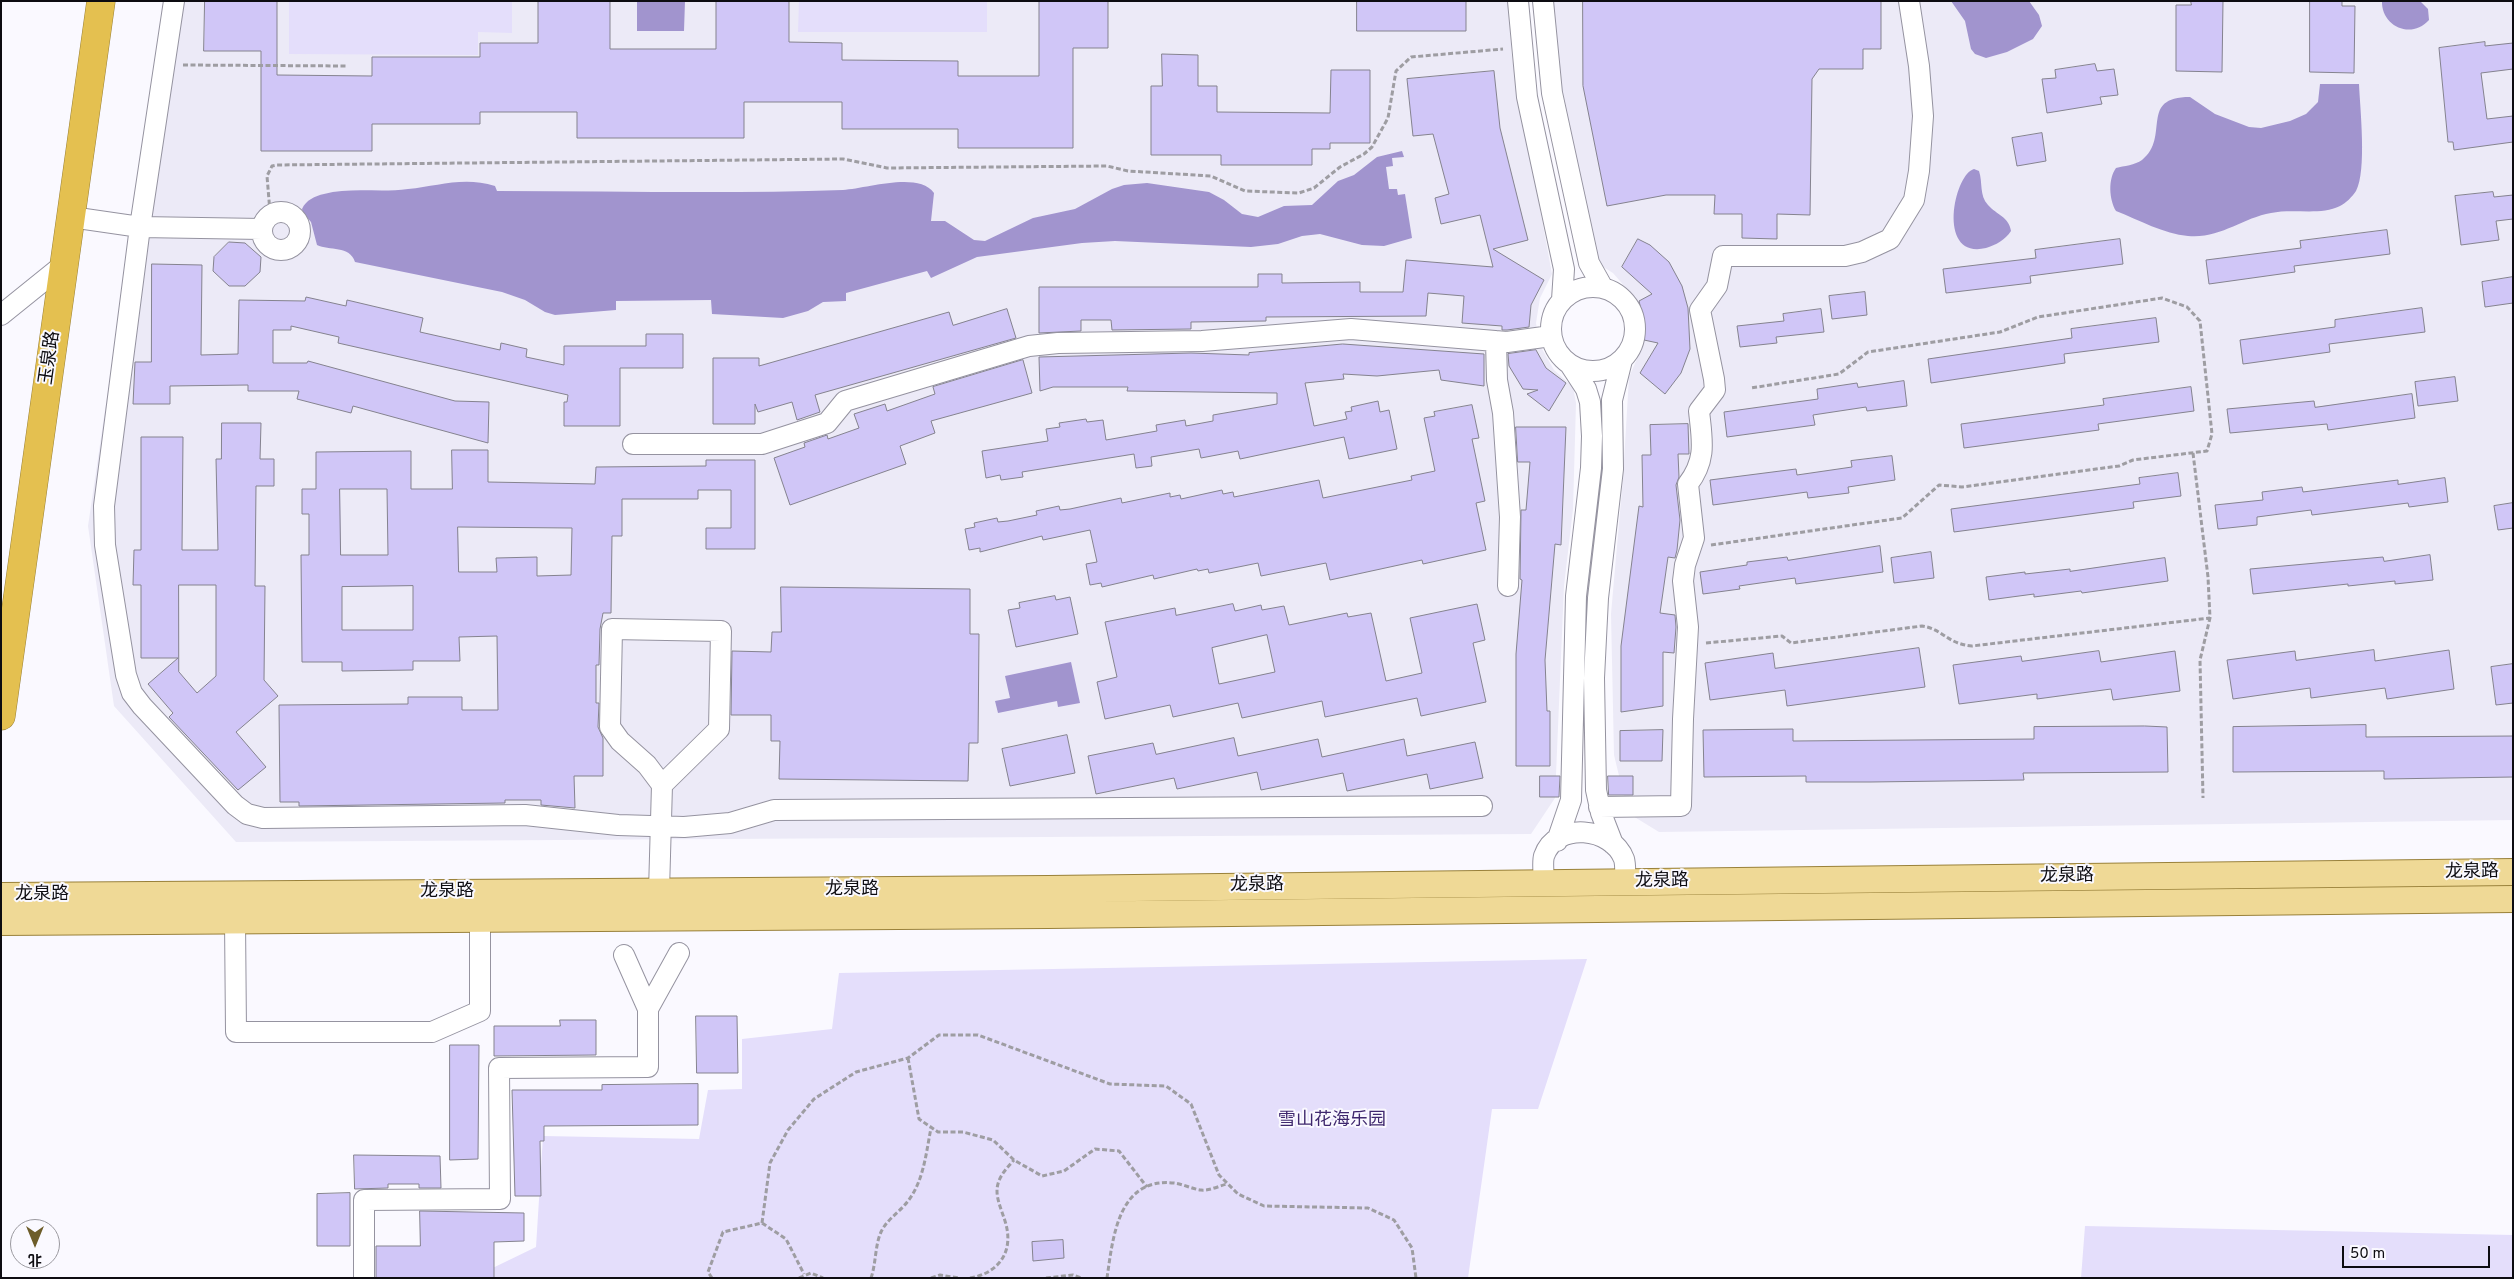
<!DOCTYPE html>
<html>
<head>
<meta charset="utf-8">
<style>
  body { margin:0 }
  #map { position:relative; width:2514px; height:1279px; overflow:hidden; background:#faf9ff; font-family:Overpass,"Noto Sans SC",sans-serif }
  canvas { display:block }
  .frame { position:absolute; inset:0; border:2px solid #0d0c11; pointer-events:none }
  .north { position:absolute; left:10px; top:1219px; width:50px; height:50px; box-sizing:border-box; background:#faf9ff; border:1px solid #9b9aa0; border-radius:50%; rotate:180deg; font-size:14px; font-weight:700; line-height:20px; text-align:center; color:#0d0c11 }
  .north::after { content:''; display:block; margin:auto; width:18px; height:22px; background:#6d5d2a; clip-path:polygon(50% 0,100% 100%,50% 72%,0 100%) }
  .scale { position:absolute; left:2342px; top:1246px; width:148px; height:22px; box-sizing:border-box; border:2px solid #0d0c11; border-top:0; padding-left:6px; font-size:15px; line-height:18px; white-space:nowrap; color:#0d0c11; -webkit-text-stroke:4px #faf9ff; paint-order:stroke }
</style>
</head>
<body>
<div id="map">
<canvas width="2514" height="1279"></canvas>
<div class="frame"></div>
<div class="north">北</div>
<div class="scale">50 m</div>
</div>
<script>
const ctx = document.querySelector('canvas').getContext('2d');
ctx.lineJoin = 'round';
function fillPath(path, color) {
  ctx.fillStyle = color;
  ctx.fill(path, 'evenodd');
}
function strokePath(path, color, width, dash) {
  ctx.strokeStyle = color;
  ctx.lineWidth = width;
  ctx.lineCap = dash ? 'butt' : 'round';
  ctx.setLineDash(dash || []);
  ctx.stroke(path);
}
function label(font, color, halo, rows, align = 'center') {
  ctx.font = font + ' Overpass,"Noto Sans SC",sans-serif';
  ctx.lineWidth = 4;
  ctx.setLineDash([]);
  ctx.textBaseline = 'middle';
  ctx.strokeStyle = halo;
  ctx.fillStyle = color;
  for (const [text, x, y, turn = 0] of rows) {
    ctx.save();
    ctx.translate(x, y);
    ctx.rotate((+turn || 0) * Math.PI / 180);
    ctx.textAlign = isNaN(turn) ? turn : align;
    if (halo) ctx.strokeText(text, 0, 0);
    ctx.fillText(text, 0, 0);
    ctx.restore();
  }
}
const built = new Path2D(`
  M165,1H1508L1512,57L1552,274L1540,298L1536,323L1538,336L1542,349L1554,370L1573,387L1576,403L1573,509L1564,586L1555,798L1531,834L236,842L114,706L88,526Z
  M1552,1H2513V820L1659,832L1628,813L1614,755L1611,614L1623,478L1629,377L1640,352L1642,323L1632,295L1613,273L1600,265L1552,44Z`);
const green = new Path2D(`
  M289,1H512V33L478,32V55L289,54Z
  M799,1H987V32H798Z
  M1587,959L1538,1109H1492L1468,1278H472L536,1247L543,1136L699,1139L708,1090L742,1089V1039L832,1029L839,973Z
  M2085,1226L2513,1235V1278H2081Z`);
const water = new Path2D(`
  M637,1H685L684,31H637Z
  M1951,1H2029L2039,15L2042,26L2033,39L2007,52L1986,58L1975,54L1971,49L1965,21Z
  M2382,1H2420L2428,9L2429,20C2411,40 2381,26 2382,1Z
  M2320,84H2359C2360,108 2367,171 2356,191C2352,197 2346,203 2340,206C2320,216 2293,208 2271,213C2242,218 2220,239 2188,236C2164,234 2139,220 2116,211C2109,199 2108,179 2116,168C2124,166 2135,165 2142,160C2171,137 2138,97 2190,97L2215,114L2249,127L2261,128L2290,121L2306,114L2318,102Z
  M1402,151L1404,157L1392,158L1393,166L1386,167L1389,189H1397L1398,195L1405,194L1412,238L1384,246L1362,245L1320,234L1302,236L1278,244L1251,247L1115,241L1082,243L977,257L931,278L927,271L846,293V301L823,302L808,311L783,318L712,314L711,300L616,301V310L555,315L545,312L525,300L502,292L355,262C350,245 329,251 317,245L311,222L304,214L302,209C306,200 315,196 324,194C350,187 381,193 408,189C438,186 464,176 495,186L497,191C612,191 728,194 843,190C866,189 918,171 934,193L931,221H945L974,240L985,241L1033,218L1075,209L1112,189L1124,185L1147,183L1209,192L1224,200L1242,214L1258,217L1284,206L1312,205L1338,181L1354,175L1377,157Z
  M1974,169L1979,171C1983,183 1979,195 1988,205C1997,215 2009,217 2011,231C2005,240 1996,245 1986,248C1936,260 1954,174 1974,169Z
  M1071,662L1080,703L1058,707L1057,701L998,713L995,701L1010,698L1005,676Z`);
const building = new Path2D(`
  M205,1H277V75L372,76V57H480V43H538V1H610V49H716V1H789V42L842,43V60L958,61V76H1039V1H1108V48H1073V148H958V129H842V102H744V138H577V112H480V124H372V151H261V51H204Z
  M1357,1H1466V31H1357Z
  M1583,1H1881V49H1863V69H1819L1812,79L1810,215L1777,214V239L1742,238V214H1714L1715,195H1666L1607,206L1583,86Z
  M2191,1H2223L2222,72L2176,71V5H2191Z
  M2310,1H2342V6H2355L2354,73L2310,72Z
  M2485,42V46L2513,43V69L2481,73L2487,119L2513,116V142L2454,150L2453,142H2448L2439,48Z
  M1162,54L1198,55V86H1217V112L1330,113L1331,70H1370V143H1330V149H1312V165H1221V155H1151V86H1162Z
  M2095,64L2097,71L2114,69L2118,95L2100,97L2102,104L2047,113L2042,79L2056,78L2055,70Z
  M1494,71L1500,128L1528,240L1493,249L1544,280L1531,305L1529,327L1507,330H1502V326L1462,323L1464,296L1428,293L1426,316L1266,317V321L1191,322V329L1112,330L1111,320H1081V331L1039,333V287H1258V274H1282V283L1360,282V292H1403L1406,260L1493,267L1480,215L1441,224L1435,198L1449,194L1433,134L1413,136L1407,79Z
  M2042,133L2046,161L2017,166L2012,138Z
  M2493,192L2494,197L2513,195V219L2496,221L2499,240L2461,245L2455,196Z
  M2387,230L2390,254L2294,266L2295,272L2209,284L2206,260L2301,248L2300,241Z
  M1638,239L1650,245L1669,262L1682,286L1688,308L1690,349L1681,373L1665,394L1640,373L1658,343L1644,340V322L1639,301L1652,294L1622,267Z
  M2120,239L2123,264L2030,276L2031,283L1946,293L1943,269L2036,258L2035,250Z
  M229,242L245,243L261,257L260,272L245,286H229L213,271L214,257Z
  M152,264L202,265L201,355L238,354L239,300L305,301L306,297L346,306L347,300L423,318L420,332L500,350L501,343L527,349L526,357L564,365V346H646V334H683V368H620V426H564V402H567L568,395L338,343L339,337L291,326V330H273V363H307L308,361L455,401L489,402L488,443L353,406L351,413L297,399L299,391H248V385L170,386V404H133L135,362H151Z
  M2513,277V303L2485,307L2482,282Z
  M1865,292L1867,315L1832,319L1829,296Z
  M2422,308L2425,332L2329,344L2330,352L2243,364L2240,340L2335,327V320Z
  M1007,309L1016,338L815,395L820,412L797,420L792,402L758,412L755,404V424H713V358H759V366L949,312L953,325Z
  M1821,309L1824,332L1776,337L1777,343L1740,347L1737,326L1784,321L1783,314Z
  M2156,318L2159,342L2064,354L2065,363L1931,383L1928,359L2072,338L2071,329Z
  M1343,344L1484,354V386L1441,380L1439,370L1377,376L1343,374L1344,379L1305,383L1314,426L1347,419L1345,412L1352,411L1351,407L1378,401L1380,412L1389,410L1397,449L1349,459L1344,437L1240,459L1238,451L1201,458L1199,449L1151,457L1152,466L1136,468L1134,454L1022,472L1023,477L1001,480L1000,475L986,478L982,451L1048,441L1046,429L1060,427L1059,423L1086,419L1087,422L1103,420L1106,440L1157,431L1156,425L1185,420L1186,426L1213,421V415L1277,404V393L1127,391L1128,387H1053L1040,391L1039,357L1191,353L1249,355V353Z
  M1536,350L1546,368L1566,383L1549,411L1527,394L1538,390L1523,389L1509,366L1508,354Z
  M1023,360L1032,393L931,421L935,433L900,446L906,464L790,505L774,458L805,447L804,443L827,435L828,439L859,428L854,414L885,404L887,411L935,394L933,387Z
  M2455,377L2458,401L2418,406L2415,382Z
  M1904,381L1907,406L1867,411L1866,407L1813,415L1815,425L1727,437L1724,412L1818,399L1817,389L1857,383L1858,387Z
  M2191,387L2194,411L2098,424L2099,430L1964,448L1961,424L2104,405L2103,399Z
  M2412,394L2415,418L2328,430L2327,424L2230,433L2227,409L2314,401L2315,407Z
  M1472,405L1479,438L1472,439L1485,501L1476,503L1486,550L1423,564L1422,560L1330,580L1326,563L1261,576L1258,563L1209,573L1208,569L1198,571L1197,569L1154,579L1153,575L1102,587L1101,583L1090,585L1086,564L1097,562L1090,530L1043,540L1042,536L980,552V548L969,550L965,529L975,527L974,523L997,518L998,522L1008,521L1037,515L1036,511L1059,506L1060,510L1070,509L1121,498L1122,503L1170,493V497L1180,495L1181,499L1222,490L1223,494L1233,492L1234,497L1319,480L1323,498L1412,480L1411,476L1435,471L1424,418L1435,416L1434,412Z
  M222,423H261L260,459H274V486H256L255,586H265L264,680L278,696L236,732L266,767L238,790L169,717L173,713L148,684L178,658H141V585H133L134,550H141V437H183L182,550H218L216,459H221ZM179,585H216V676L197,693L179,672Z
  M1688,424L1689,454H1678L1679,477L1676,485L1680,520L1677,550L1675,558L1668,557L1660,613L1675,615L1676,627L1674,653L1663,652V706L1621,712V646L1639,506L1643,507L1642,455H1651L1650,425Z
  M1516,427H1566L1561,545L1555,544L1545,660L1547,711H1550V766H1516V654L1522,580L1520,579L1521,510H1526L1530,462H1518Z
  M452,450H488V482L595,484L596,467L706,466V460H755V549H706V528H731V490H698V499H622V536H612L611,613H603L600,629L599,665H596V703H599L598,727L603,738V776H574L575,808L541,805V800H505V803L299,806V802H280L279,705L408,704V697H462V710H498L497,636L459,637L460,661H413V670L342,671V662H302L301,555H309V514H302V489H316V452L411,451V489H452ZM340,489H387L388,555H341ZM458,527L572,528L571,575L537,576V557L496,558L497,572H459ZM413,586V630H342V587Z
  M1892,456L1895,480L1848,487L1849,493L1808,498L1807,492L1713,505L1710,480L1796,469L1797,475L1852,467L1851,461Z
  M2178,473L2181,496L2133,502L2134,508L1954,532L1951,509L2140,484L2139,478Z
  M2445,478L2448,502L2409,507L2408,503L2312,515L2311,510L2257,517V525L2218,529L2215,505L2263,500L2262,492L2302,487L2303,492L2398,480V484Z
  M2513,503V528L2498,530L2494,506Z
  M1880,546L1883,572L1796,584L1795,578L1739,586L1740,589L1703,594L1700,572L1747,565V562L1787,557L1788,560Z
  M1931,552L1934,578L1894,583L1891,558Z
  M2430,555L2433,580L2395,584V581L2348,586V584L2253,594L2250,569L2383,557L2384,561Z
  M2165,558L2168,581L2082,593L2081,591L2034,597V594L1989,600L1986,577L2025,572V574L2070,569V571Z
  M781,587L970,589V634H979L978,743H969L968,781L779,779L780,741H771V715H731L732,651L771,652L772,632H781Z
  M1055,596L1056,600L1070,597L1078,634L1016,647L1008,610L1020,608L1019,603Z
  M1233,604L1235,611L1261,605L1262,610L1284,606L1289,625L1347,613L1348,617L1371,613L1386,681L1422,673L1410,618L1477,604L1485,640L1473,643L1486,702L1421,716L1417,698L1325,717L1322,701L1242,718L1238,703L1173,717L1170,705L1105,719L1097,682L1117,677L1105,622L1175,608L1176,615ZM1267,635L1275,672L1219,684L1212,648Z
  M1919,648L1925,687L1787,706L1785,690L1710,700L1705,663L1773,653L1775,668Z
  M2374,650L2375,661L2449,650L2454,689L2387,699L2385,688L2311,698L2310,688L2233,699L2227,660L2295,651L2296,660Z
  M2099,651L2101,662L2175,651L2180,691L2113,700L2111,689L2037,699V694L1959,704L1953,665L2021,656L2022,661Z
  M2513,664V703L2496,705L2491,667Z
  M2366,725V737L2513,736V777L2384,779V771L2233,772V727Z
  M2145,726L2167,727L2168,772L2023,773L2024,780L1870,782H1806V776L1704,777L1703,730L1793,729V741L2034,739V727Z
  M1663,730L1662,761H1620V731Z
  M1067,735L1075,773L1010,786L1002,749Z
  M1234,738L1238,756L1318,739L1322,757L1404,739L1407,756L1475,742L1483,778L1430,789L1427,774L1347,791L1343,773L1261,790L1257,772L1177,789L1174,778L1096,794L1088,756L1153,743L1156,754Z
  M1540,776H1560L1559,797H1540Z
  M1608,776H1633V795H1609Z
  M696,1016H737L738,1073H697Z
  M560,1020H596V1055L494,1056V1026H560Z
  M450,1045H479L478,1159L450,1160Z
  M698,1084V1125L544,1126V1141H540L541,1196H515L512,1090H602V1085Z
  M354,1155L440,1156L441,1188H419V1184H388V1188L355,1189Z
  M350,1193V1246H317V1194Z
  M420,1211L524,1213V1241L494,1242V1278H376V1246H420Z
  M1063,1240L1064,1258L1033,1261L1032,1242Z`);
const path = new Path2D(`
  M183,65L348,66
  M270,212L267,176L272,166L277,165L843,159L887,168L1107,166L1128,171L1211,176L1245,191L1299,193L1314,188L1340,167L1364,154L1372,147L1388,118L1396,71L1411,57L1503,49
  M2193,453L2208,577L2210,618L2200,660L2203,798
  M1711,545L1902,518L1939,485L1962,487L2119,466L2133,460L2207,451L2212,434L2200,321L2187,307L2162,298L2038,317L2000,332L1868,352L1839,374L1751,388
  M1706,643L1782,636L1791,643L1922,626C1943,629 1947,644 1972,646L2210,618
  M908,1058L919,1119L938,1132H963L993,1140L1014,1160L1042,1176L1064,1171L1095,1149L1119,1151L1147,1187
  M762,1223L770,1163L788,1130L814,1099L856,1072L908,1058L939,1035H978L1110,1084L1166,1086L1191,1104L1219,1175L1238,1194L1264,1206L1368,1208L1394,1220L1412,1248L1416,1278
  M712,1278L708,1272L723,1232L762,1223L786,1239L804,1274
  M799,1278L811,1273L823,1278
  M871,1278C876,1264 875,1245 881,1232C887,1219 900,1212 908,1201C924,1180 926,1153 931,1128
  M931,1278L940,1275L959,1278
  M970,1278C995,1274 1012,1256 1007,1229C1005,1217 997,1203 997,1191C997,1178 1006,1169 1014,1160
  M1046,1278L1073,1275L1081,1278
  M1107,1278C1113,1237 1118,1177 1174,1183C1183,1184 1192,1189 1201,1190C1209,1191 1219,1186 1227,1184`);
const minor = new Path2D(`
  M174,1L140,227L104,506L105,545L126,675L132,693L142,706L235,805L247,814L263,818L525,815L618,825L684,827L730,823L774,810L1482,806
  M1518,1L1527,97L1564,269L1562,300
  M1543,1L1552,93L1589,263L1603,288
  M262 231a19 19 0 1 1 38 0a19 19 0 1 1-38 0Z
  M71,217L140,227L262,229
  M1551 329a42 42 0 1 1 84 0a42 42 0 1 1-84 0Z
  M1,315L63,265
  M1496,341L1497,380L1503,413L1510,517L1508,586
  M633,444H762L827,423L845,401L1029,346L1058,343L1202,341L1351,329L1507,342L1551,336
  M612,629L721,631L719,729L662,785L647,765L620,741L610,727Z
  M1599,807L1681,806L1683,719L1688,627L1683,581L1685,565L1694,538L1688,484C1707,459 1702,440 1699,411L1715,390L1714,379L1700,310L1717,286L1723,256H1845L1862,252L1890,239L1914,200L1919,171L1923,116L1919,66L1909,1
  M1557,841L1571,800L1576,596L1591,468L1592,436L1590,402L1586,389L1571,366
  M1613,844L1601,813L1596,790L1594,678L1598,598L1613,469L1612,400L1622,360
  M1544,883C1544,875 1542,863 1544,856C1556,821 1612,827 1624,859C1626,866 1625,875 1625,882
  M659,891L662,785
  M235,920L236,1032H432L480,1011V919
  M624,955L648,1009L679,953
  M364,1278V1200L500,1199L499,1068L648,1067V1009`);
const major = new Path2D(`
  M1,896L1048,889L2513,872
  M1,922L1048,915L2513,899`);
const highway = new Path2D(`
  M1,716L101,1`);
const streetNames = [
  ["玉泉路",51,358,-82],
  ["龙泉路",2472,873,-1],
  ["龙泉路",2067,877,-1],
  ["龙泉路",1662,882,-1],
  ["龙泉路",1257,886,-1],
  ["龙泉路",852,890],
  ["龙泉路",447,892],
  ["龙泉路",42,895]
];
const parkNames = [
  ["雪山花海乐园",1332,1121]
];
fillPath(built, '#eceaf7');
fillPath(green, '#e4defb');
fillPath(water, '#a194ce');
fillPath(building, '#d0c6f7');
strokePath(building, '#85838f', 1);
strokePath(minor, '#9593a0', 22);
strokePath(major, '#99813a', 28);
strokePath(highway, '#99813a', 29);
strokePath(path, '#9e9da2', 3, [5, 2.5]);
strokePath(minor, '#fff', 20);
strokePath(major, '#efd996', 26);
strokePath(highway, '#e4c050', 28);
label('18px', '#0d0c11', '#faf9ff', streetNames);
label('18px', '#3f286e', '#faf9ff', parkNames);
</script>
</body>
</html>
